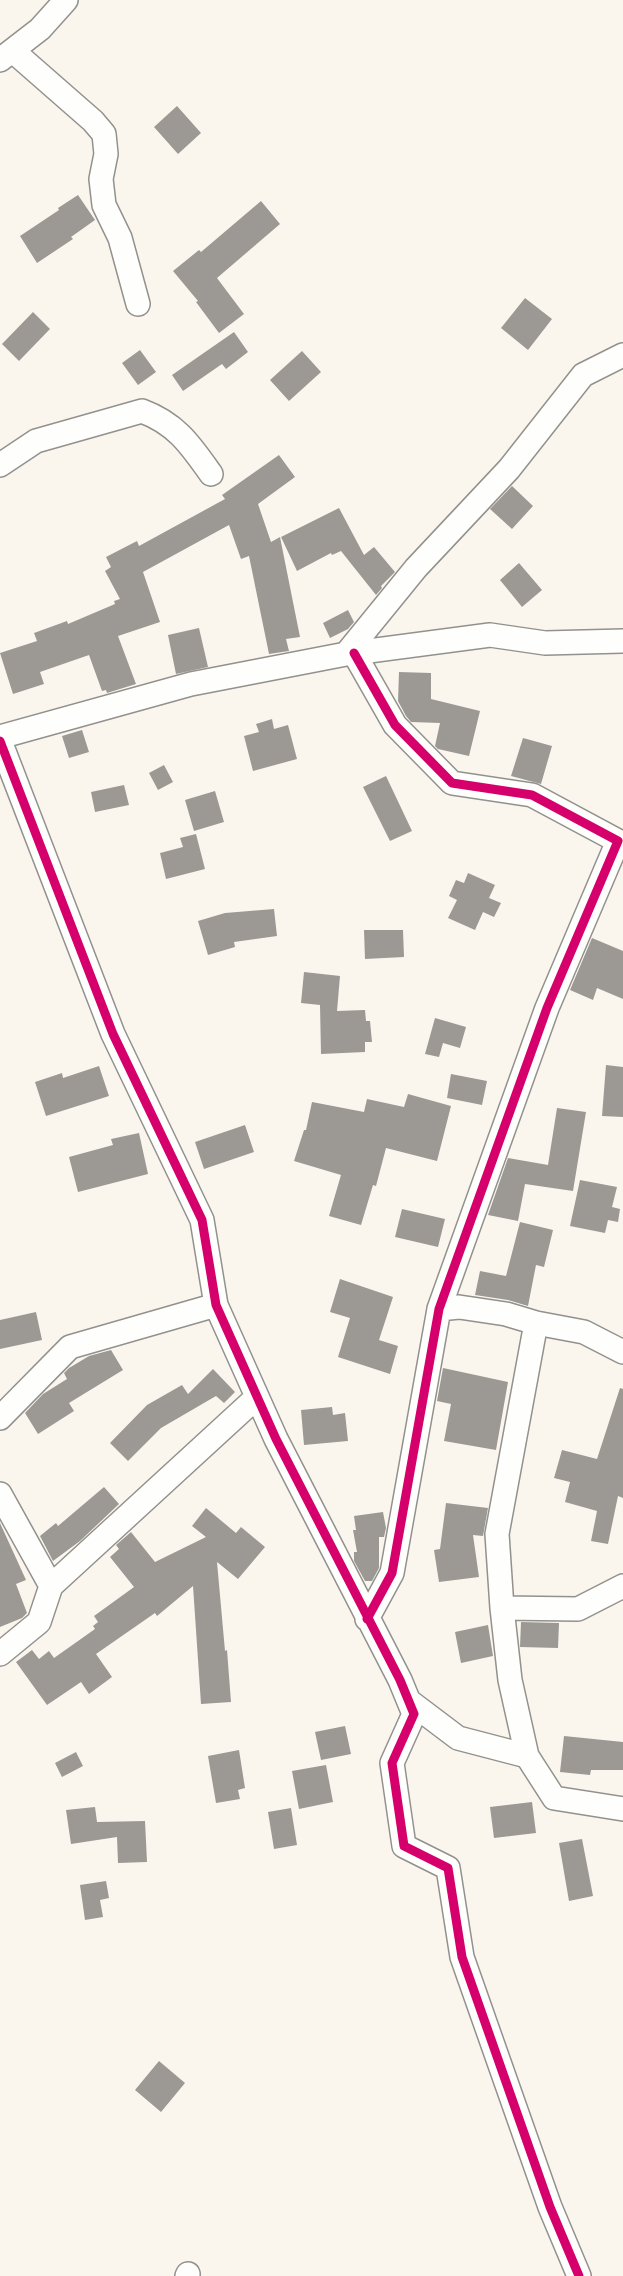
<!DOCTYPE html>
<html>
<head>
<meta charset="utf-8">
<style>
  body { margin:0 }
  canvas { display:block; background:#faf6ee }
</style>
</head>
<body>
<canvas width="623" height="2276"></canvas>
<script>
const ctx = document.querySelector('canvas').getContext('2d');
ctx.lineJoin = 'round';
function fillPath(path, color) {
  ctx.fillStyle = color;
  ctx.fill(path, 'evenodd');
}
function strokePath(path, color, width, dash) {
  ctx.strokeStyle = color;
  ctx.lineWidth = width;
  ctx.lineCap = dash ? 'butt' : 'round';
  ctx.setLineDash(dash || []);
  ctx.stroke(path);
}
const building = new Path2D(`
  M177,106L201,133L178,154L154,127Z
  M78,195L95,220L71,237L73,239L37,263L20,236L59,210L58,208Z
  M261,201L280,224L217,278L244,314L219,333L196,302L198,301L173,271L199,250L201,252Z
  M525,298L552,319L528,350L501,328Z
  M33,312L50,329L19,361L2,344Z
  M234,332L248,352L226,369L222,364L183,391L172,375Z
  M140,350L156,372L138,385L122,363Z
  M302,351L321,372L289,401L270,380Z
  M279,455L295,477L258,504L271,542L280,537L300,637L286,639L289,651L269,654L249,556L241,559L229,525L143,572L160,622L118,636L136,684L107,693L106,690L102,691L89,655L40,672L44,684L13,694L0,653L37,641L34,633L67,621L68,624L115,604L114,601L120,599L105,571L111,567L106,557L137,541L139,546L225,499L222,495Z
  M512,486L533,506L512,529L490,509Z
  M339,508L364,555L374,547L395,572L381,586L382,588L376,595L341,551L332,555L331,553L297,571L281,537Z
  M519,563L542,590L522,607L500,580Z
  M348,610L354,622L348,629L330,638L323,623Z
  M199,628L208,667L176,674L168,635Z
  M399,672L431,673V699L480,711L469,756L438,749L435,746L440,723L411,722L406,716L398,701Z
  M272,719L274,729L288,725L297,759L253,771L244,736L259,732L256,724Z
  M82,730L89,752L69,758L62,736Z
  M523,738L552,746L541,784L511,776Z
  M164,765L173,782L158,790L149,773Z
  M386,776L412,831L390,841L363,787Z
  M124,785L129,805L95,812L91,792Z
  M215,791L224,822L194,831L185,800Z
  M196,834L205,869L166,879L160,853L183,847L180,838Z
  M468,873L495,885L489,898L501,903L494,917L483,912L475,930L448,918L457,900L449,896L456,880L464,883Z
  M274,909L277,936L234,942L235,947L208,955L198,921L225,913Z
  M364,930H403L404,957L365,959Z
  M592,938L623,951V999L597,988L593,1000L570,990Z
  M304,972L340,976L337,1011L365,1010L366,1021H370L372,1042H365V1052L321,1054L320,1005L301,1003Z
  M435,1018L466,1027L460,1048L443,1043L439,1057L425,1054Z
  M606,1065L623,1067V1117L602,1116Z
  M99,1066L109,1096L46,1116L35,1082L62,1073L63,1078Z
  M451,1074L487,1081L482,1105L447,1098Z
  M408,1094L451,1106L437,1161L386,1148L376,1186L373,1185L361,1225L329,1216L341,1175L294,1161L304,1130H306L312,1102L364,1112L367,1099L404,1107Z
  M557,1108L586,1112L573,1191L525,1184L518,1221L488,1215L508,1158L548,1165Z
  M245,1125L254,1152L204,1169L195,1142Z
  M139,1133L148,1174L78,1192L69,1157L113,1145L111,1139Z
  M580,1180L617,1187L612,1207L620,1209L618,1222L608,1220L605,1233L570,1226Z
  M402,1209L445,1219L438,1247L395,1237Z
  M520,1222L553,1230L544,1267L536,1265L528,1306L508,1300L475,1295L480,1271L506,1276Z
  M340,1279L393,1297L379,1340L398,1346L390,1374L338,1357L350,1318L330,1312Z
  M36,1312L42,1340L0,1349V1320Z
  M111,1350L123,1370L69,1403L74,1411L38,1434L25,1413L43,1394L67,1379L64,1373L69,1368L89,1356Z
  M443,1368L508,1382L496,1450L444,1441L451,1404L437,1401Z
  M213,1369L235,1392L224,1403L216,1396L161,1428L128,1461L110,1443L147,1405L182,1385L188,1394Z
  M620,1388L623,1389V1498L618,1496L608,1544L591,1541L597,1511L565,1502L570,1482L554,1478L562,1450L597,1459Z
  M332,1407L333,1415L345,1413L348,1441L304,1445L301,1410Z
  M104,1487L119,1504L80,1541L53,1561L40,1536L56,1523L58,1526Z
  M446,1503L488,1508L483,1536L473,1535L479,1577L439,1582L434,1550L440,1549Z
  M206,1508L236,1533L241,1527L265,1547L238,1579L217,1562L225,1651L227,1650L231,1702L201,1704L193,1586L157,1616L155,1613L96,1654L112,1677L89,1694L81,1682L47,1705L16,1662L32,1650L39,1659L49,1651L54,1658L95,1629L93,1626L98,1622L94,1616L134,1587L110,1557L119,1549L116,1545L131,1532L155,1562L206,1537L192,1526Z
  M383,1512L386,1528L384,1537H379V1568L372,1581H365L354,1561V1552H357L353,1530H356L354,1516Z
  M0,1523L26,1580L16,1584L27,1613L22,1618L0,1627Z
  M521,1622L559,1623L558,1648L520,1647Z
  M488,1625L493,1656L461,1663L455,1632Z
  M345,1726L351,1754L321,1760L315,1732Z
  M564,1736L623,1742V1770H591L590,1775L560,1772Z
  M239,1750L245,1788L238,1790L240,1799L216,1803L208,1756Z
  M76,1752L83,1766L62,1777L55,1763Z
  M326,1765L333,1802L299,1809L292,1771Z
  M532,1802L536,1833L494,1838L490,1807Z
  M95,1807L97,1822L145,1821L147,1862L118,1863L117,1837L71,1844L66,1810Z
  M291,1808L297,1845L274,1849L268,1812Z
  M582,1839L593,1896L569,1901L559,1843Z
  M106,1881L109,1898L100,1900L103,1917L85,1920L80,1885Z
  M159,2061L185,2083L161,2112L135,2090Z`);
const street = new Path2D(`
  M13,51L93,121L104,134L106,154L101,179L104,205L120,238L138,304
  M0,60L40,29L66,0
  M0,465L36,441L142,411C177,424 191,446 211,474
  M354,653L395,725L452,783L532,795L618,841L547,1008L439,1309L392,1573L367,1619
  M346,654L416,568L509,469L583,375L623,355
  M0,737L191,684L346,654L490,635L545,643L623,641
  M0,741L113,1034L202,1220L216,1305L276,1439L400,1680L414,1714L392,1763L404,1846L448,1868L462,1957L550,2207L579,2276
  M439,1309L459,1307L506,1314L536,1323L584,1332L623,1352
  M0,1418L70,1347L216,1305
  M0,1494L51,1586
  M502,1608L578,1609L623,1586
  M0,1654L39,1622L51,1586L257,1397
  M409,1701L458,1738L527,1756L554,1798L623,1809
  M527,1756L510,1680L502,1608L497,1534L536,1323
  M187,2276L188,2274`);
const cycleway = new Path2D(`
  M354,653L395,725L452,783L532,795L618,841L547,1008L439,1309L392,1573L367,1619
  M0,741L113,1034L202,1220L216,1305L276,1439L400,1680L414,1714L392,1763L404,1846L448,1868L462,1957L550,2207L579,2276`);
fillPath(building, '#9c9994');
strokePath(street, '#93918d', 26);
strokePath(street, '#fefefc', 23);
strokePath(cycleway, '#d6006c', 9);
</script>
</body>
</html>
